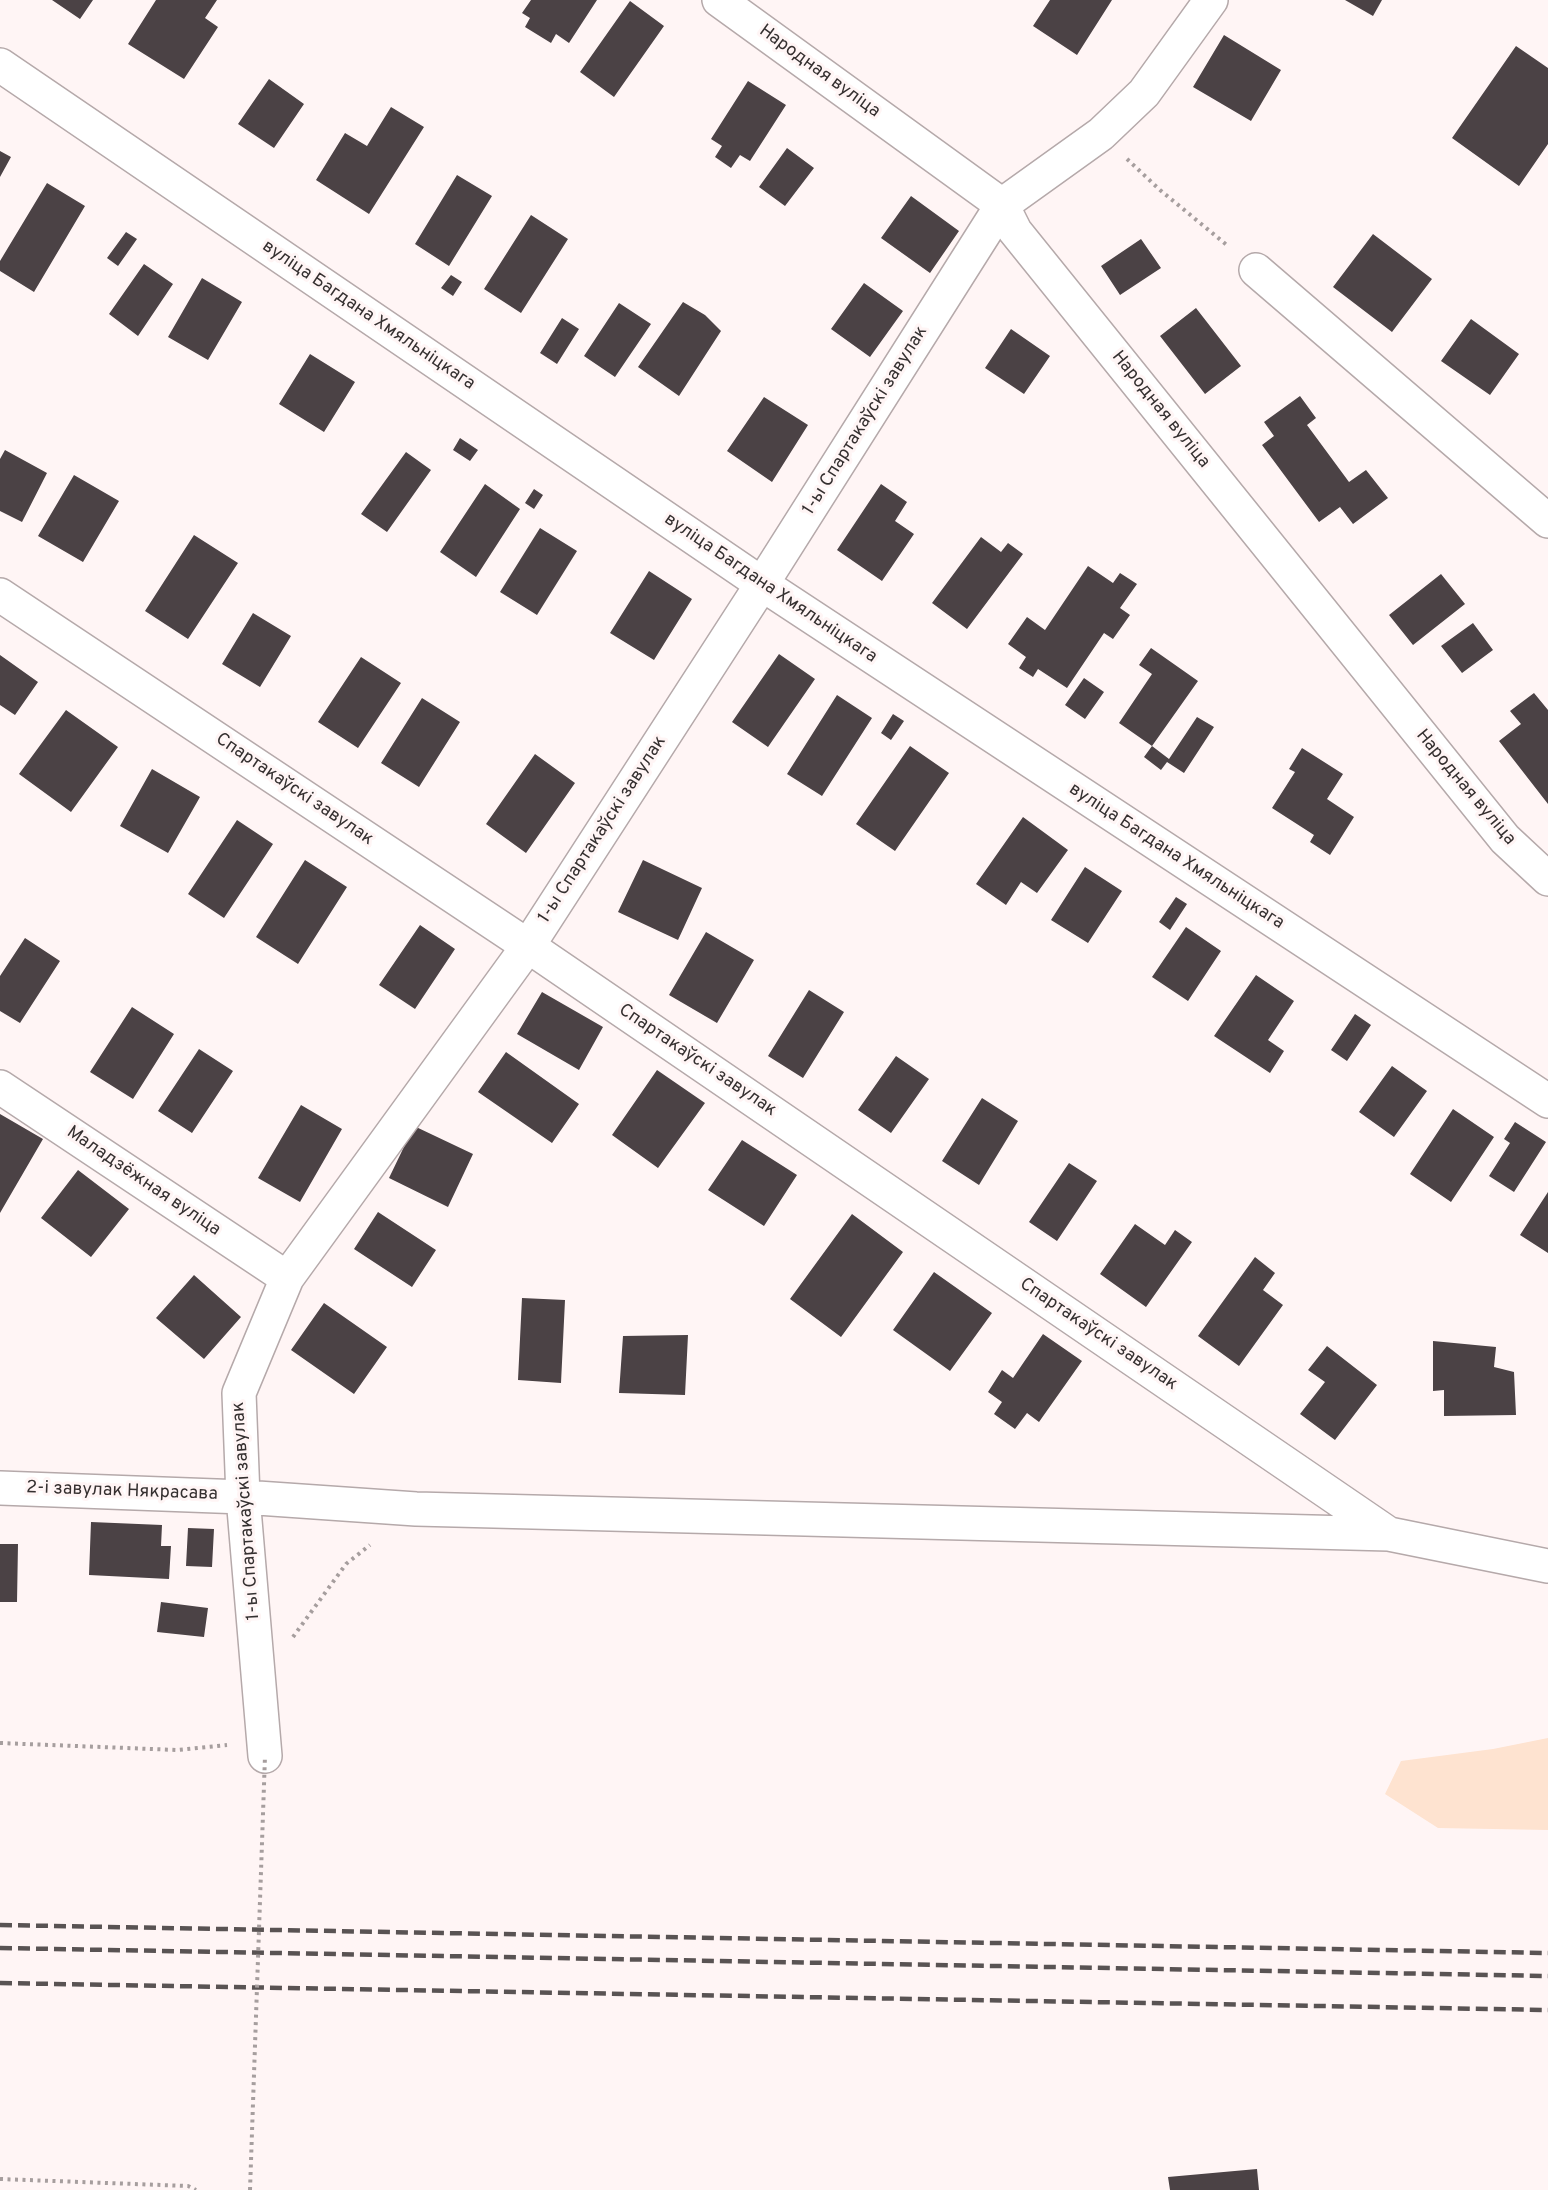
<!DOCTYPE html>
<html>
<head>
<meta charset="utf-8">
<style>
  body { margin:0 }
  canvas { display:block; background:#fff5f5 }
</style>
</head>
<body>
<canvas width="1548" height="2190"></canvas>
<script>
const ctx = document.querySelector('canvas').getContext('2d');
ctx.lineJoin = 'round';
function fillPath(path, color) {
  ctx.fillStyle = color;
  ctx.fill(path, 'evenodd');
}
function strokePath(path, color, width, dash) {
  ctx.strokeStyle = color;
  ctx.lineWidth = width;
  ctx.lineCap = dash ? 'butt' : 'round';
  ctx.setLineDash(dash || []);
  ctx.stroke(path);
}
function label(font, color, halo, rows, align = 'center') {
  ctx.font = font + ' Overpass,sans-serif';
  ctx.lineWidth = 6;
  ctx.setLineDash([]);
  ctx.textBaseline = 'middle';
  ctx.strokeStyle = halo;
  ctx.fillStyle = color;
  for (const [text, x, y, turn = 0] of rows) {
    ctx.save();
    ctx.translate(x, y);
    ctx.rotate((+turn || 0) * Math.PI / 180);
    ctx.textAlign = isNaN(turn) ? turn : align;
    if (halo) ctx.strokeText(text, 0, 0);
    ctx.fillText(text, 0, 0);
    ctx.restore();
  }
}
const green = new Path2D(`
  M1548,1738V1830L1438,1828L1385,1794L1401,1761L1493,1749Z`);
const building = new Path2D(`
  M52,0H93L80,19Z
  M156,0H217L205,18L218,27L184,79L128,44Z
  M531,0H597L569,43L556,34L551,43L525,27L530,18L522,13Z
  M1050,0H1112L1077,55L1033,26Z
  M1345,0H1382L1373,16Z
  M630,1L664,26L614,97L580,72Z
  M1224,35L1281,70L1251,121L1193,87Z
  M1516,46L1548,68V144L1519,186L1452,138Z
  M269,79L304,104L274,148L238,124Z
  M748,81L786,105L750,161L740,155L731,168L715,157L722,146L711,139Z
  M391,107L424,127L369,214L316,180L345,133L367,146Z
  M787,148L814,168L785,206L759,187Z
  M0,151L11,157L0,177Z
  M457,175L492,196L449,266L415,244Z
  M47,183L85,206L34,292L0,271V261Z
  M911,196L959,231L930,273L881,238Z
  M531,215L568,239L521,313L484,289Z
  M126,232L137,239L118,266L107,258Z
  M1373,234L1432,279L1392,332L1333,287Z
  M1141,239L1161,268L1120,295L1101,266Z
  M144,264L173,284L138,336L109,314Z
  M451,275L462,282L453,296L441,288Z
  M202,278L242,302L208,360L168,337Z
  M864,283L903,311L870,357L831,329Z
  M683,302L705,315L721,331L679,396L638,367Z
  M619,303L651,324L615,377L584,356Z
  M1196,308L1241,366L1205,394L1160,336Z
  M562,318L579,329L557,364L540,353Z
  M1471,319L1519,354L1490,395L1441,361Z
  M1011,329L1050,356L1024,394L985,368Z
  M310,354L355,382L324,432L279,404Z
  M1300,396L1316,418L1307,425L1349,482L1366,470L1388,498L1353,524L1340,507L1319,522L1262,445L1274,436L1264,422Z
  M764,397L808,425L772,482L727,451Z
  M460,438L478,450L470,461L453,450Z
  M5,450L47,473L22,522L0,511V459Z
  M406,452L431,470L387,532L361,514Z
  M74,475L119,501L83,562L38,536Z
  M485,484L520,509L476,577L440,552Z
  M881,484L907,502L895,521L914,534L882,581L837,550Z
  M534,489L543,495L534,509L525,503Z
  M540,528L577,551L537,615L500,592Z
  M194,535L238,563L188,639L145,611Z
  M981,537L1001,552L1008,543L1023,554L967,629L932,603Z
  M1088,566L1113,583L1120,573L1137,584L1120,608L1130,615L1113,639L1104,633L1067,688L1038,669L1033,677L1019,668L1026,657L1008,644L1027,617L1045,630Z
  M649,571L692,599L654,660L610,633Z
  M1441,574L1465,604L1413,645L1389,615Z
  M253,613L291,636L260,687L222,664Z
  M1473,623L1493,650L1462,673L1441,646Z
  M1151,648L1198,681L1152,746L1169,759L1197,717L1214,727L1184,773L1167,762L1161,770L1144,757L1152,746L1119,723L1152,674L1139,665Z
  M779,654L815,679L768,747L732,722Z
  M0,655L38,682L15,715L0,705Z
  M361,657L401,683L358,748L318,722Z
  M1084,678L1104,692L1085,719L1065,705Z
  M1534,693L1548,710V804L1499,741L1521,724L1510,711Z
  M837,695L872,718L822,796L787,774Z
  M422,698L460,722L419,787L381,763Z
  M66,710L118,747L71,812L19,774Z
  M893,714L904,721L891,740L881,733Z
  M910,746L949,773L895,851L856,824Z
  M1302,748L1343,774L1327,799L1354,817L1330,855L1310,842L1314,835L1272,808L1295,772L1289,769Z
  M535,754L575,783L526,853L486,824Z
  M152,769L200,797L168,853L120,826Z
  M1023,817L1068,850L1037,893L1021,882L1006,905L976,884Z
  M237,820L273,844L224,918L188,894Z
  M305,860L347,887L298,964L256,937Z
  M643,860L702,888L678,940L618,912Z
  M1085,867L1122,891L1088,943L1051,920Z
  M1176,897L1187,904L1170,930L1159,922Z
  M420,925L455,949L415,1009L379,985Z
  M1186,927L1221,951L1188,1001L1152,977Z
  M706,932L754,960L717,1023L669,995Z
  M25,938L60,961L20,1023L0,1011V976Z
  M1256,975L1294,1001L1268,1040L1284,1051L1270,1073L1214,1036Z
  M809,990L844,1012L803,1078L768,1056Z
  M542,992L603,1027L579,1070L517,1034Z
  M132,1007L174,1034L133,1099L90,1072Z
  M1355,1014L1371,1025L1347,1061L1331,1050Z
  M199,1049L233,1071L192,1133L158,1111Z
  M506,1052L579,1104L552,1143L478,1092Z
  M896,1056L929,1079L891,1133L858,1110Z
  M1392,1066L1427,1091L1394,1137L1359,1112Z
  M657,1070L705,1103L658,1168L612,1135Z
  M982,1098L1018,1121L979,1185L942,1161Z
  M301,1105L342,1129L300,1202L258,1178Z
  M1453,1109L1494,1137L1451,1202L1410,1174Z
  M0,1114L43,1139L0,1213Z
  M1515,1122L1546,1142L1514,1192L1489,1176L1510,1143L1504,1139Z
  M414,1126L473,1154L448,1207L389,1178Z
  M742,1140L797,1175L764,1226L708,1190Z
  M1069,1163L1097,1181L1057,1241L1029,1222Z
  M78,1170L129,1209L91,1257L41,1218Z
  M1548,1192V1253L1520,1235Z
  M378,1212L436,1250L412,1287L354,1249Z
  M852,1214L903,1252L841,1337L790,1299Z
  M1135,1224L1165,1245L1175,1230L1192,1242L1146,1307L1100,1274Z
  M1255,1257L1275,1273L1263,1290L1283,1305L1239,1366L1198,1336Z
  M934,1272L992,1313L950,1371L893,1330Z
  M194,1275L241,1317L204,1359L156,1318Z
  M522,1298L565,1300L561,1383L518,1380Z
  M324,1303L387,1347L354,1394L291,1350Z
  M1043,1334L1082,1361L1039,1422L1027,1413L1015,1429L994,1414L1002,1402L988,1392L1002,1370L1013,1378Z
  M688,1335L685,1395L619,1393L623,1336Z
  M1433,1341L1496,1347L1494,1367L1514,1372L1516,1415L1444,1416V1390L1433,1391Z
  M1327,1346L1377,1385L1335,1440L1300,1414L1325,1382L1308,1370Z
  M91,1522L162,1525L161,1546H171L169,1579L89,1575Z
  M188,1528L214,1529L212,1567L186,1566Z
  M0,1544H18L17,1602H0Z
  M161,1602L208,1608L204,1637L157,1632Z
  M1257,2169L1259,2190H1170L1168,2177Z`);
const path = new Path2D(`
  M1127,159L1160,190L1228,246
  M293,1637L346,1564L370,1545
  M0,1743L177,1750L227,1745
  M0,2179L188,2186L196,2190`);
const minor = new Path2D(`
  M719,0L1002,205L1015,231L1505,839L1548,879
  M0,65L762,584L1548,1101
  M1256,270L1548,521
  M0,595L528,946L1389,1534
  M0,1087L287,1278
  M0,1488L243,1497L416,1509L1389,1534L1548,1566
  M265,1756L243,1497L239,1393L287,1278L528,946L762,584L1002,205L1101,134L1144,93L1211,0`);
const rail = new Path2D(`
  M0,1925L1548,1953
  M0,1948L1548,1976
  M0,1983L1548,2010`);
const pathBridge = new Path2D(`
  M250,2190L265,1756`);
const streetNames = [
  ["Народная вуліца",819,72,36],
  ["вуліца Багдана Хмяльніцкага",368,316,34],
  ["Народная вуліца",1160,410,51],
  ["1-ы Спартакаўскі завулак",866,421,-58],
  ["вуліца Багдана Хмяльніцкага",770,589,34],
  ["Народная вуліца",1465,788,50],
  ["Спартакаўскі завулак",294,790,34],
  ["1-ы Спартакаўскі завулак",603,830,-57],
  ["вуліца Багдана Хмяльніцкага",1176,857,33],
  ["Спартакаўскі завулак",697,1061,34],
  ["Маладзёжная вуліца",143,1182,34],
  ["Спартакаўскі завулак",1098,1335,34],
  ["2-і завулак Някрасава",122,1492,2],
  ["1-ы Спартакаўскі завулак",247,1511,-94]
];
fillPath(green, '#fee3d0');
fillPath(building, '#4b4245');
strokePath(minor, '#b5a9aa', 36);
strokePath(path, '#a69e9e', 4, [3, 4.5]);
strokePath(minor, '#fff', 33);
strokePath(rail, '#595353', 4.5, [12, 6]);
strokePath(pathBridge, '#a69e9e', 4, [3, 4.5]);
label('18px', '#353030', '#fff5f5', streetNames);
</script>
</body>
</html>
